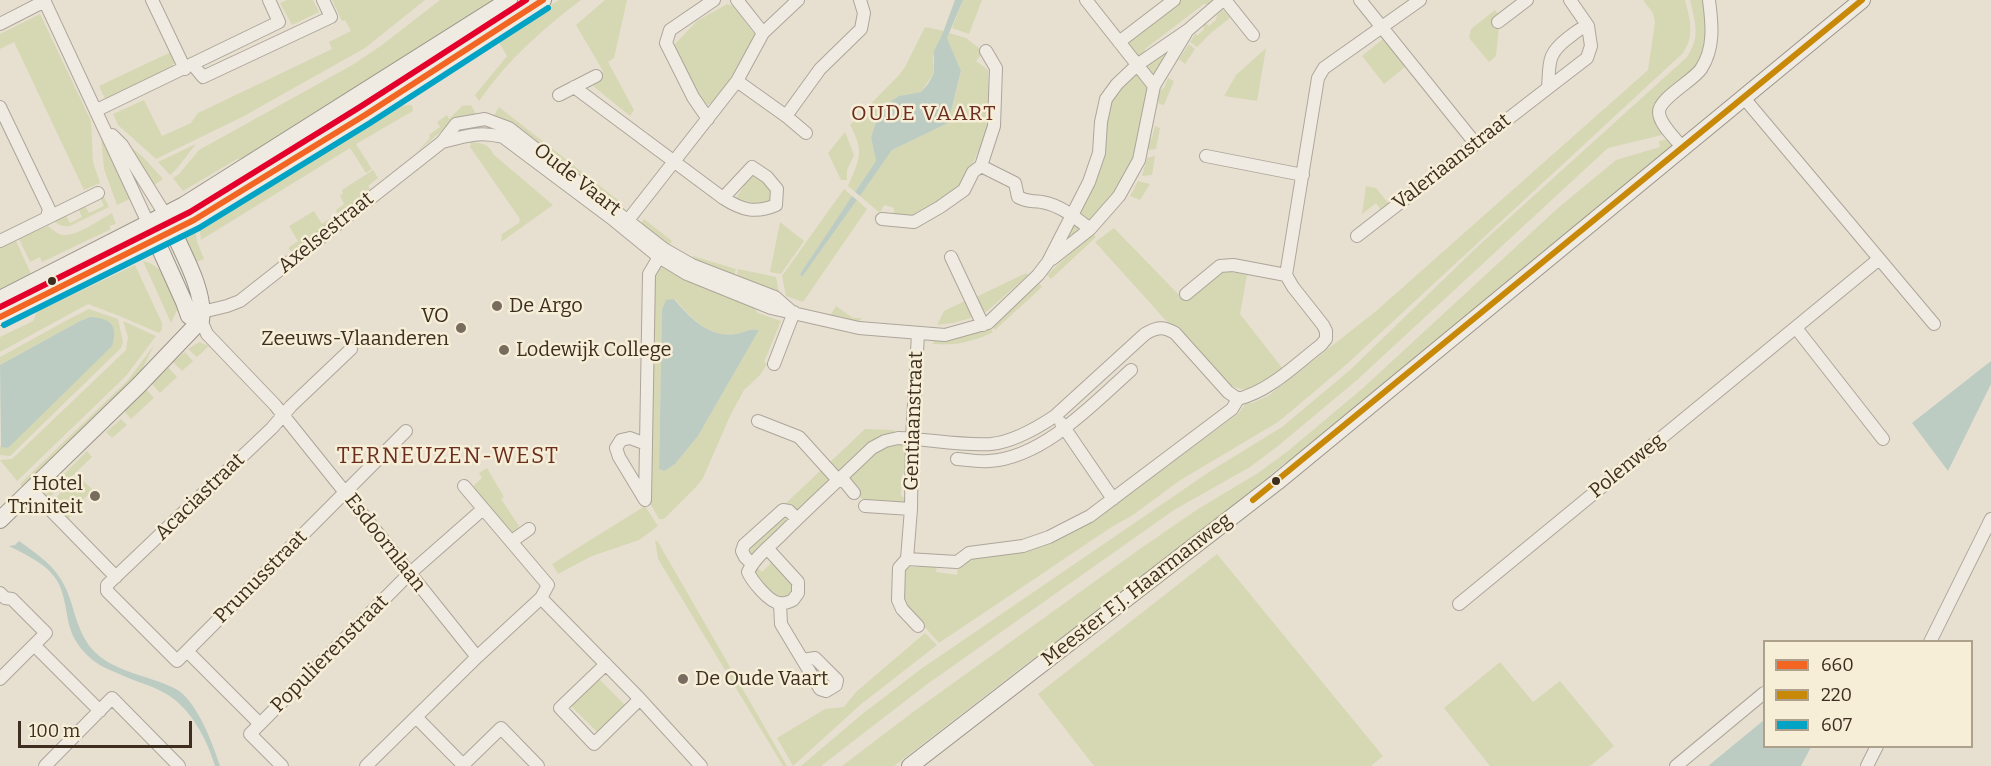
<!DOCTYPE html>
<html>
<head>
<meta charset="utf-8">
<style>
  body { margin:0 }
  #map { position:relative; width:1991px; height:766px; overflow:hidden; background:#e7e0d1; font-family:Bitter,serif }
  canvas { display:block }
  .legend { position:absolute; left:1763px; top:640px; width:210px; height:108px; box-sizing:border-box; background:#f7eed8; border:2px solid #ada18e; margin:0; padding:8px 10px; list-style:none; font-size:18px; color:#3d2e20 }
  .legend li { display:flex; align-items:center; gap:12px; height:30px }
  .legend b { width:30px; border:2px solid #ada18e }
  .scale { position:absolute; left:18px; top:721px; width:174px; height:27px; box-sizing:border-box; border:3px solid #3d2e20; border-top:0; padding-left:8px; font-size:18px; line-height:21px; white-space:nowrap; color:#3d2e20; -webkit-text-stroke:4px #f7eed8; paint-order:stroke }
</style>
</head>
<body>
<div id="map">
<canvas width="1991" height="766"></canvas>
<ul class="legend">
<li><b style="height:8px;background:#f26522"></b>660</li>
<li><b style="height:8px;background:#c88808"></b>220</li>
<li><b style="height:8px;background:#03a3c5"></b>607</li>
</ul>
<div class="scale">100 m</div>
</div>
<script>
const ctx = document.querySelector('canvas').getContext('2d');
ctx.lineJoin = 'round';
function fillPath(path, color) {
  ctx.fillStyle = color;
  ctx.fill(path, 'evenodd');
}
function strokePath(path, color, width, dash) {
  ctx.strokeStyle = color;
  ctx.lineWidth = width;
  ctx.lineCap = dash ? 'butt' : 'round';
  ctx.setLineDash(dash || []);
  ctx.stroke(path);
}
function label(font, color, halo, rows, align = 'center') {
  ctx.font = font + ' Bitter,serif';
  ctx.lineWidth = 5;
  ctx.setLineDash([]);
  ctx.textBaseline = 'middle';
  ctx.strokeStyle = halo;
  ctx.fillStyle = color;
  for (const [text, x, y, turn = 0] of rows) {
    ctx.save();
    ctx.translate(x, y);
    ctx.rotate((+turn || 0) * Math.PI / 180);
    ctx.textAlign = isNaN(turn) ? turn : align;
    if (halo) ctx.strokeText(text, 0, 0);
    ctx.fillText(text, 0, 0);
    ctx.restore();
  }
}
const green = new Path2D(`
  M287,0H313L319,12L292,25L280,3Z
  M332,0H425L365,48L244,116L156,159L118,125L113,114L144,100L162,136L191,123L198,113L332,49L329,42L351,31L345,20L342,21Z
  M440,0H498L245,158L237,159L183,191L173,178L179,174L199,150L354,64L382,45Z
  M559,0H581C542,29 506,62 479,101L475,95L507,56L497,39Z
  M605,0H627L614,58L608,62L634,110L630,116L593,86L592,84L602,79L599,74L603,71L576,25Z
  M963,0H982L969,34L952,28Z
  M1182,0H1214L1210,5L1204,4L1145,49V56L1137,57L1126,43Z
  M1643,0H1685C1690,20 1695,35 1683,53L1348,363L1295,408L1278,422L1179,481L1133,515L1110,528L939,643L904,604L903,572L910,567H927V565H937L936,572L957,575L958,567L971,558L1096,519L1239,413L1245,404L1252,403L1268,396L1375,312L1648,70L1655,22L1653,13Z
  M1690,0H1707V46L1699,62L1656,106L1666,134L1608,148L1357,380L1278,446L1250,467L1174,510L926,685L821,766H801L861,715L921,669L1209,472L1282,427L1350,370L1476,248L1687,57C1701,35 1695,24 1690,0Z
  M727,4L733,6L755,35C748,49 720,101 707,105C700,98 675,54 675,44L697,21Z
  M1222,10L1225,11L1230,18L1212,32L1197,47L1190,42L1195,34L1198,35L1204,29L1203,24L1206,23L1209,26L1216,20L1217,15Z
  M1495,10L1500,17L1496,56L1489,62L1469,38L1471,29Z
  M40,14L91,121L93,162L100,183L84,190L14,42L0,49V34Z
  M925,27L944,31L933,58L934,73L921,92L899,96L891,101L877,119L871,137L876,161L855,192L848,186C859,160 865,152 850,125L899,75L905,67Z
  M1188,30L1155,86L1139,160L1119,196L1048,262L1089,182L1106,99Z
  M949,33L966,38L984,52L976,61L988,70L990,125L971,167L958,190L908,217H893L894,208L884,205L880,213L860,196L892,150L948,123L961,72L947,38Z
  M1383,39L1405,67L1384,84L1362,56Z
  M1189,44L1195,49L1185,64L1179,59Z
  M1266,48L1257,101L1224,96L1236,75Z
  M171,52L175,60L172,68L106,101L99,86Z
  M1168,78L1174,81L1164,105L1159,104L1157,96L1159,91L1164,88Z
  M412,105L413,111L356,144L372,169L366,173L350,148L201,240L199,223L394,106Z
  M471,105L477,116L452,122L416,153L430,138L429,135L440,127L437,122L447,115L449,119L462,106Z
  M499,107L623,204L618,210L493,117Z
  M1155,126L1160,128L1156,149L1150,150L1147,148L1148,142L1152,138Z
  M845,132L854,155L847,170V180H841L828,153Z
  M101,137L130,199L117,205L104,169Z
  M1669,139L1673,143L1671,148L1287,466L1285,463L1270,475L1272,478L1206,531L1025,665L894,766H842L913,712L1144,546L1198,509L1258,473L1288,451L1363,388L1558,208L1616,160L1660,147L1659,141Z
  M471,142C482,143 489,144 494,155L553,205L501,242L502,234L519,223L520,219L470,147Z
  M126,143L143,157L163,179L154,185L124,145Z
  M196,144C187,154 181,166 170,175L158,162Z
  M1155,156L1152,175L1142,176L1147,158Z
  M373,170L378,178L368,186L371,190L338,214L336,210L344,204L340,196L343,193L342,190Z
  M755,176L759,177L773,191L771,202L760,205L736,198L749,178Z
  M1138,181L1150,184L1140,200L1130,196Z
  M1366,186L1376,188L1389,204L1381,210L1376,203L1362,214Z
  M100,189L109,207L70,226C63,227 59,226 54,220L64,212L70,223L82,217L77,206H85L89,213L104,206L97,190Z
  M844,189L852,196L800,274L802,277L857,200L867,209L803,302L786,296L782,276Z
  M314,211L322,224L328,220L330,222L292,251L289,250V247L298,241L289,226Z
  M112,213L116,224L109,226L111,229L42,262L40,257L30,262L19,239L48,226C53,230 58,235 65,235C81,234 99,220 112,213Z
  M644,219L672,241L667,248L641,223Z
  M780,222L804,241L781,274L770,272Z
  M195,227L197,242L204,259L196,262L185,242L187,235Z
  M1114,228L1178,294L1188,300L1222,272L1226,271L1247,275L1240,314L1283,369C1264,382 1253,397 1230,385L1170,325L1095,242Z
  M1092,233L1096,237L1051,279L1047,275Z
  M16,241L32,276L0,292V248Z
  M693,256L736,269L733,280L690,262Z
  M143,261C164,266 171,285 181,302L171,323Z
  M135,265L162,323V329L159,333L122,317L88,304L0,352V337L33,321L37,312Z
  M664,265L753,307L758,313L781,321L764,362L767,364L761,374L744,390L730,416L703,478L696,487L664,519H659L648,500L652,274L656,268ZM675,299C691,318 709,338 736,334C745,332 750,328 759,330L698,436L675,464L663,471L659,469L662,310Z
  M738,269L776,277L780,298L735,281Z
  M1026,273L1028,275L986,312L980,310L974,298Z
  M1038,282L1042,287L995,330L991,325Z
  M967,300L973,314L971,318L953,323L937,325L944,311Z
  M836,306L853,318H862L857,323L829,317Z
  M89,309L118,319L123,342L121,348L10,456L0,455V446L8,448L90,317L80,321L0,365V357L71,318Z
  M123,321L156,336L126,376L17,481L0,460L12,459L126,350L128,337Z
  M987,325L993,332C973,342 955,346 933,344L934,339Z
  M199,342L209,346L197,357L188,349Z
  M154,345L139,376L23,488L20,484L128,380Z
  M185,352L193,361L182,371L173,362Z
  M168,367L177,377L160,393L151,383Z
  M146,389L154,398L131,419L123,410Z
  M121,419L127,425L112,438L106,432Z
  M865,429L894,430V434L842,471H838L829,463Z
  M892,444H902L907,450V471L902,475L901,495L905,499L904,503L866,504L845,479L877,450Z
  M87,451L92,457L48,499L44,494Z
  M487,468L504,497L501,499L519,526L513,534H510L473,489L474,485L482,478L479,473Z
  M821,470L828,477V483L799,512L785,504Z
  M78,476L93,490L84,499L86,501L68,519L51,502Z
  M29,501L37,509L31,516L16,515Z
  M645,506L658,526L639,540L592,556L558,574L552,564Z
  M781,516L789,520L755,554L749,555L747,549Z
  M655,540L658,542L787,766H783L658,559Z
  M1217,554L1383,756L1371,766H1094L1038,694Z
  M766,556L792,582C791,593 789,597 778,600L754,574L756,566L762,572L771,563Z
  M925,633L937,645L860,705L793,766L777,738L825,709L844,707L856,692Z
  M1500,662L1533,702L1560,681L1614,746L1590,766H1490L1444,708Z
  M597,677L626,706L598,733L569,704Z`);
const water = new Path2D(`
  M955,0H963L947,38L961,71L948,123L892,150L860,196L855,192L876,161L871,137L877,119L891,101L899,96L921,92L928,84L934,73V51L942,35Z
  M852,196L857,200L802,277L800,274Z
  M674,299C690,318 709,338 736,334C745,332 750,328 759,330L698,436L675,464L664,471L659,469L662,310L666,300Z
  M90,317C110,318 119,325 112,346L8,448L1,447L0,365L80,321Z
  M1991,361V384L1948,471L1912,423Z
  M19,541C33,551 51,563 60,578C75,600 73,626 92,649C112,672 148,675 174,688C196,698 213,744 220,766H215C207,740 192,710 168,695C156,687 140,683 126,677C113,671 97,666 87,655C64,632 70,615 61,589C54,567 28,556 9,546L15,545Z
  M1764,720V746L1811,747L1801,766H1708Z`);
const street = new Path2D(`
  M44,0L149,225
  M152,0L185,69
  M737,0L763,33
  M1086,0L1154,86
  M1225,0L1253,35
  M1360,0L1475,143
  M1570,0L1588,26
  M1498,22L1527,0
  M0,24L45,1
  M1119,42L1174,0
  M193,65L203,77L331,17L323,0
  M737,81L786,116L806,133
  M574,87L723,198C742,210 755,214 776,205L777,189L767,177L752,167L723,198
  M559,95L596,76
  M1744,98L1934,324
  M0,107L49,209L47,217
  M97,110L279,22L269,0
  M786,116L820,69L861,29L864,13L860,0
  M708,119L693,97L666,43L670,30L714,0
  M112,135L122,145L166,216
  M442,142C465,136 479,131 503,137L615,221L659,257L687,274L771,308L859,328L945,335L988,323L1038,275L1048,262L1089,182L1099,153L1101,122L1106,99L1117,84L1137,65L1188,30L1223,0
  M1682,147C1676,139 1659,124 1659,112C1659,98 1693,81 1701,69C1715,48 1712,23 1709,0
  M1206,156L1303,175
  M981,166L1015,183L1018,197C1029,203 1032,200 1042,202C1060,205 1076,218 1090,229
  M882,219L914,222L940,207L964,190L973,172L981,166L994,126L996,68L986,51
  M625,224L737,81L763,33L798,0
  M1357,236L1548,88C1550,63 1546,55 1568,38C1575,33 1579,28 1588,26L1591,46L1587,58L1548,88
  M0,241L98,193
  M951,257L983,325
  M1052,259L1090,229L1119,196L1139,160L1154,86L1186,33
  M1186,294L1220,266L1233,265L1286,275
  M202,312L227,306L240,301L442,142L456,124L485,119L509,128L664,249L692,265L775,297L791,311
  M201,320L207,334L275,405L477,657
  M1796,328L1883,439
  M918,334L912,438L911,509L907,559L899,568L898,600L902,609L918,626
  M351,349L291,406L272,428L107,585V591L177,661L406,431
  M774,364L794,312
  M758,421L799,437L838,480
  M1061,423L1113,499
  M646,444L630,438L621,440L616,448L619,457L645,500L649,274L662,252
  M957,459C968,460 979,462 989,461C1043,458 1093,404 1131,370
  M841,477L854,493
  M31,490L116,577
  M865,506L911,509
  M512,541L529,529
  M767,548L798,582V593L793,600C789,602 783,604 779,603C769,602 752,581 748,572C755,557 770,546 782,534C811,505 842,477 872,448L885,441L898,438C928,439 961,446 991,444C1013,442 1037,428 1055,416L1145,334C1157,327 1163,326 1175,333L1228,392L1238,399C1270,391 1296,364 1321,345L1326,339V331L1323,325L1293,287L1286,275L1318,78L1324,68L1420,0
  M907,559L957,562L969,553L1023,546L1049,537L1090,516L1232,409L1238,399
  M752,564L745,557L742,551L744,545L783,510L789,511L797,519
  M0,593L5,598L12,599L46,633L0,679
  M541,598L640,699L701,766
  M780,604L781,624L820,689L826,691L836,685L837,680L815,658L803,660
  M1459,604L1879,259
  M1930,642L1991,519
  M34,645L100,711
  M187,651L260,724
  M606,664L560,708L594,744L640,699
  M416,717L464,766
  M463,765L501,728L538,766
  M45,766L112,698L179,766
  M282,766L250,734L409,574L483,509
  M366,766L477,657L541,598L548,585L464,486
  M1676,766L1764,693
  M1867,766L1877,746`);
const secondary = new Path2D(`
  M152,231L184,302L189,316
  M0,299L184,205L509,0
  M0,317L194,220L365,115L543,0
  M0,520L139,385L201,320C206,291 180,249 169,222
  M910,766L1277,482L1862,0`);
const bus1 = new Path2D(`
  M0,317L194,220L365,115L543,0`);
const bus2 = new Path2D(`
  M1253,500L1862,0`);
const bus3 = new Path2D(`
  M4,325L199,228L370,123L548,8`);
const bus4 = new Path2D(`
  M0,307L190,212L360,107L526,0`);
const markers = [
  [52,281,5,"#3d2e20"],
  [497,306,6,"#786c5e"],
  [461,328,6,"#786c5e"],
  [504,350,6,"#786c5e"],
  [1276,481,5,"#3d2e20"],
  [95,496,6,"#786c5e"],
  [683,679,6,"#786c5e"]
];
const streetNames = [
  ["Valeriaanstraat",1452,162,-38],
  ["Oude Vaart",577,180,38],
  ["Axelsestraat",326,233,-39],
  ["Gentiaanstraat",914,421,-88],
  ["Polenweg",1627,466,-39],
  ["Acaciastraat",200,497,-44],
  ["Esdoornlaan",385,543,52],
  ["Prunusstraat",261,577,-45],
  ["Meester F.J. Haarmanweg",1137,590,-38],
  ["Populierenstraat",330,654,-45]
];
const poiNames = [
  ["De Argo",509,306],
  ["VO",449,316,"right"],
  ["Zeeuws-Vlaanderen",449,339,"right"],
  ["Lodewijk College",516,350],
  ["Hotel",83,484,"right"],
  ["Triniteit",83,507,"right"],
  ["De Oude Vaart",695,679]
];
const neighbourhoodNames = [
  ["OUDE VAART",924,114]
];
const quarterNames = [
  ["TERNEUZEN-WEST",448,457]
];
fillPath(green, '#d6d7b3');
fillPath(water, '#bcccc2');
strokePath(street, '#ada599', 14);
strokePath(secondary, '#9c958a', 18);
strokePath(street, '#efebe3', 12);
strokePath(secondary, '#efebe3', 16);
strokePath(bus1, '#f26522', 6);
strokePath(bus2, '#c88808', 6);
strokePath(bus3, '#03a3c5', 6);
strokePath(bus4, '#e4002b', 6);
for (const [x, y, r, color] of markers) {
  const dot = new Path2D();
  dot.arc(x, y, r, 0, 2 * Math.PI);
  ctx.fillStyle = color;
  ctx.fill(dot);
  strokePath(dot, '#f7eed8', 2);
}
label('20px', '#3d2e20', '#f7eed8', streetNames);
label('20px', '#3d2e20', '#f7eed8', poiNames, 'left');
ctx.letterSpacing = '1.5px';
label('21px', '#6b2e1e', '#f7eed8', neighbourhoodNames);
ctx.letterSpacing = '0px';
ctx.letterSpacing = '1.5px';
label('22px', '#6b2e1e', '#f7eed8', quarterNames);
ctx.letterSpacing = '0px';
</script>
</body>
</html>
